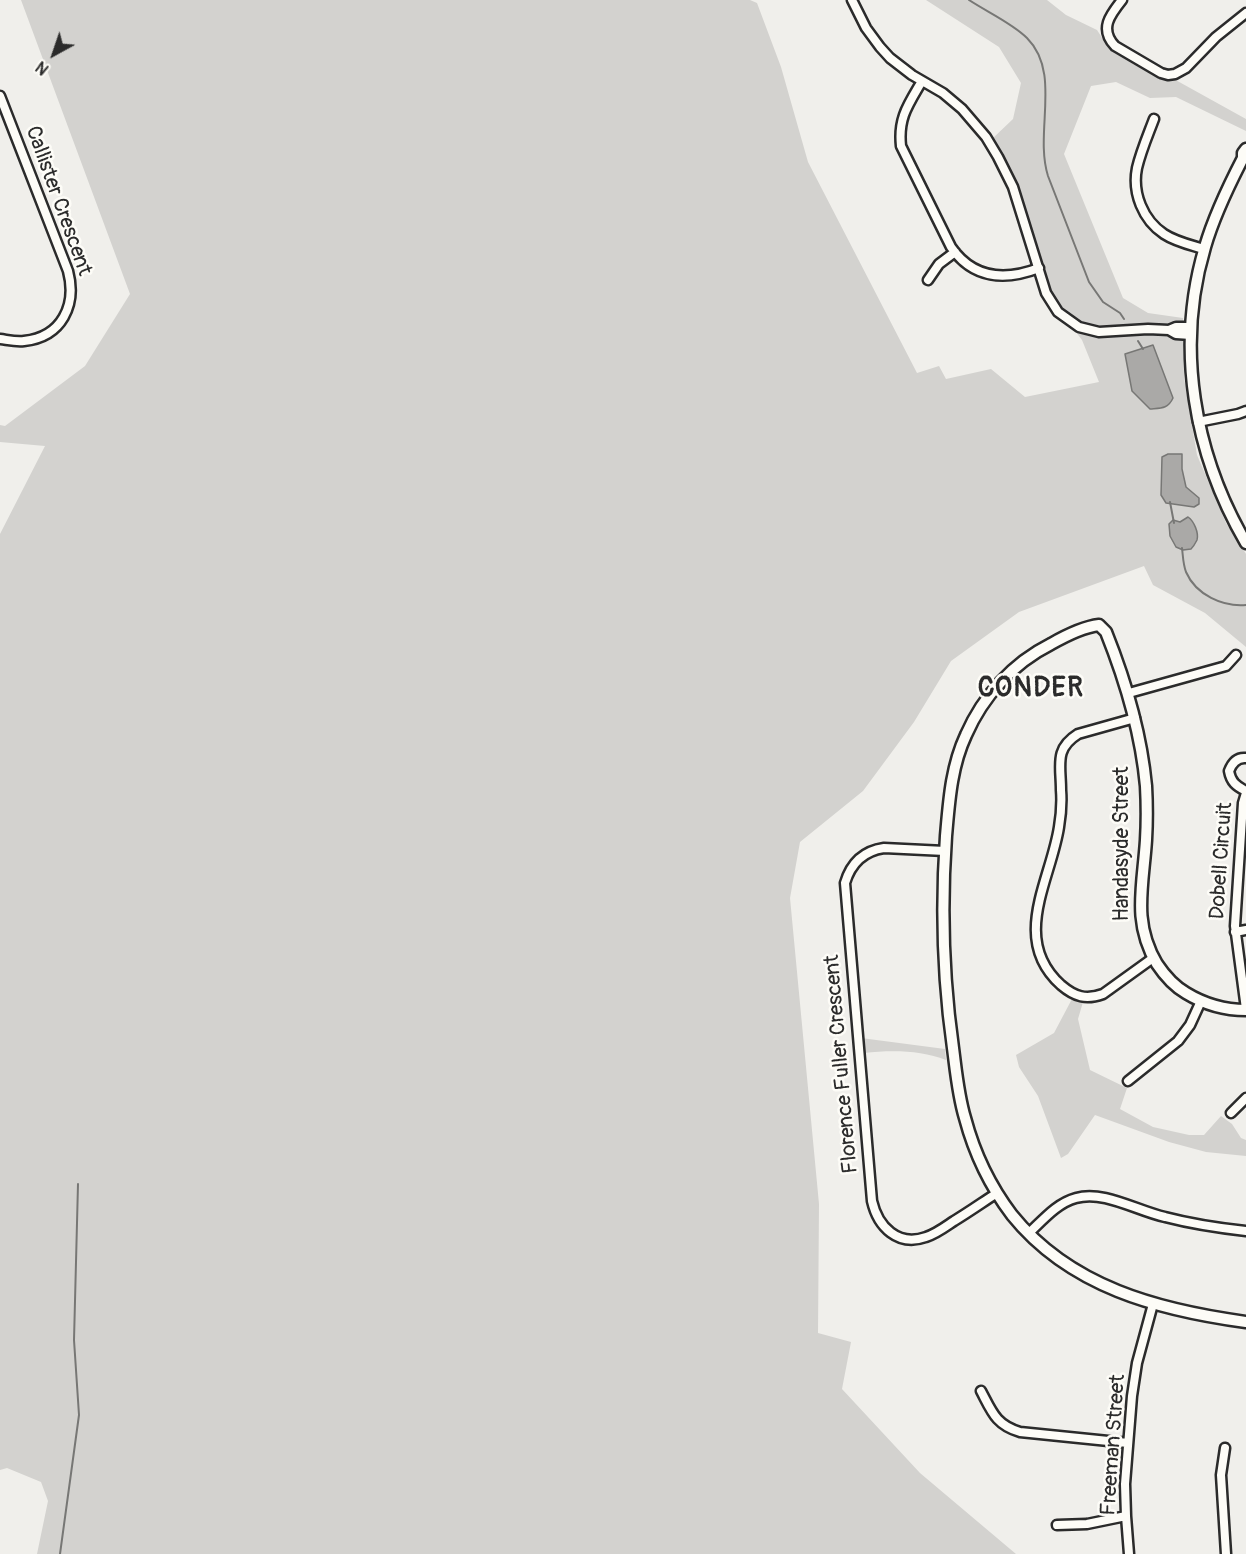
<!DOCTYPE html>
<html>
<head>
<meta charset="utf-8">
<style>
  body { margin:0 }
  #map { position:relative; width:1246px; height:1554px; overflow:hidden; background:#f0efeb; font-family:Pangolin,sans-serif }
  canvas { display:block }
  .north { position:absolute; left:24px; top:24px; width:60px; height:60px; -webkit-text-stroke:4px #fdfcf7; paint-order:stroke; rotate:220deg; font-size:16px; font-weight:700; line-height:24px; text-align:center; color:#2b2b2b }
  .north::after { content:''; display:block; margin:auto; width:21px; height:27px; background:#2b2b2b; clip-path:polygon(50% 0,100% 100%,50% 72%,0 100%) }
</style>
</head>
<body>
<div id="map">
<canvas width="1246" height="1554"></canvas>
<div class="north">N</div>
</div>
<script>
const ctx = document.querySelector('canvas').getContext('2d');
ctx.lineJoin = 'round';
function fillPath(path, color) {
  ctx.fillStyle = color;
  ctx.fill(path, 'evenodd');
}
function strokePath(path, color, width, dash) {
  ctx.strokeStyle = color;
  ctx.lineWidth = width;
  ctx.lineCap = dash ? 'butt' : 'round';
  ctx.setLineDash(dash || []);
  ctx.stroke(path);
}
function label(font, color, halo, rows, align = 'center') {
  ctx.font = font + ' Pangolin,sans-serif';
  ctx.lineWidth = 5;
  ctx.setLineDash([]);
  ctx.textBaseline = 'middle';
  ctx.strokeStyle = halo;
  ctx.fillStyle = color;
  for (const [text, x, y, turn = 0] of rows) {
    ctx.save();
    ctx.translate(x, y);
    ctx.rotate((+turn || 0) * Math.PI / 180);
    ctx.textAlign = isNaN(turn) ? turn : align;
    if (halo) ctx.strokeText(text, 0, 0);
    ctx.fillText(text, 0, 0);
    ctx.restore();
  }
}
const green = new Path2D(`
  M21,0H750L757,3L781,67L808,162L917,373L939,366L946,379L991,369L1025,397L1099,382L1082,340L1053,302L1018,188L992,139L1013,119L1021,83L999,47L926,0H1047L1066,15L1097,30L1110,50L1156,77L1172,78L1246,119V131L1176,97L1150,98L1116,82L1091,86L1064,154L1123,298L1148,313L1183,318L1184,378L1197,455L1226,523L1246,554V647L1205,613L1153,585L1144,566L1019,612L951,661L914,722L863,791L800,842L790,898L819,1204L818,1333L851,1342L842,1389L920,1473L1016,1554H37L48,1501L41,1482L7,1468L0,1470V534L45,446L0,442V425L5,426L85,366L130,294Z
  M1073,997L1083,1002L1078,1019L1090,1070L1127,1088L1120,1109L1153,1127L1189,1135H1204L1221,1116L1232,1124L1241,1138L1246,1140V1156L1206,1152L1169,1142L1095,1115L1068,1154L1061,1158L1038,1096L1019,1067L1016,1055L1054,1033Z
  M861,1038L945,1049L946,1060C921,1050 891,1050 864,1053Z`);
const water = new Path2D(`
  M1153,345L1173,398C1168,409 1161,408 1150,409L1132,391L1125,354Z
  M1168,454H1182V469L1186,487L1199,498V504L1194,507L1166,503L1161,495L1162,457Z
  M1188,517C1194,521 1199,533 1197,540C1196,542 1192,548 1191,549L1183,550L1176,547L1170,536L1169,524L1173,520L1180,522Z`);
const stream = new Path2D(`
  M969,0C987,12 1012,23 1027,38C1062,73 1034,132 1048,176L1089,282L1103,302L1120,313L1124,319
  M1138,341L1143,349
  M1170,502L1174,523
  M1182,548C1183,556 1183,564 1186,572C1196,595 1223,607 1246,605
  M60,1554L79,1415L74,1340L78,1184`);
const street = new Path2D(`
  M852,0L866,28L880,47L890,58L912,75L943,93L962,109L986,137L998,157L1013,187L1046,293L1058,312L1079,327L1099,332L1148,329L1169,330L1176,327H1191
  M1122,0C1110,15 1099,29 1115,46L1161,73L1168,75L1175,74L1186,68L1216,37L1246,13
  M922,81C908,105 898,118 901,146L951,247C973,279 1005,281 1039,268
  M0,96L68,271C77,305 62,337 24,341C16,342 8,340 0,339
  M1154,119C1148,135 1141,151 1137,168C1132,193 1143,220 1164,234C1176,242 1191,245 1204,249
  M928,280L939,264L955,252
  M1169,330L1176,334L1191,335
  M1198,422L1238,414L1246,411
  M1129,693L1226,666L1236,655
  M1135,718L1078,734C1054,749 1061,765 1061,790C1062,802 1061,815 1059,827C1051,880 1010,939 1061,985C1075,997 1086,1000 1103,994L1153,958
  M1246,758C1237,757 1232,763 1229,771C1231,782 1236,786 1246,791
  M1246,793L1243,803L1235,926L1246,1009
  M945,851L884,848C863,851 851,863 845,883L872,1201C878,1227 898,1247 926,1237C936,1234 945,1227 954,1221C969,1212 983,1202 997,1193
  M1235,932L1246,930
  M1128,1081L1178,1041L1190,1025L1201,1001
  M1231,1113L1246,1098
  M1029,1233C1043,1220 1057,1203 1076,1198C1104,1190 1137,1211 1165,1217C1192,1224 1218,1228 1246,1231
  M981,1391C992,1412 996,1425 1020,1432L1128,1443
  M1225,1448L1221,1475L1226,1554
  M1057,1525L1087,1524L1126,1516
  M1129,1554L1126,1516L1125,1484L1132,1396L1137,1363L1153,1304`);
const secondary = new Path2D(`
  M1246,149L1243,153V158C1228,187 1214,216 1205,247C1175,347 1194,454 1246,543
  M1246,1010C1224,1010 1204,1004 1186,993C1174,986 1165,976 1157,964C1132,922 1143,887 1146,840C1147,823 1147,804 1146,786C1141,732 1126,682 1106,632L1099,625C1082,627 1065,636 1051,644C1013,663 983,696 966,735C951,767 949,802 946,836C941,907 943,978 953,1048C956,1071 958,1095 965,1118C974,1152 990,1186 1012,1215C1070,1287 1158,1310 1246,1322`);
const streetNames = [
  ["Callister Crescent",58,201,70],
  ["Handasyde Street",1123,844,-90],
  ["Dobell Circuit",1222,861,-86],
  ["Florence Fuller Crescent",842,1064,-95],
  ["Freeman Street",1114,1445,-86]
];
const districtNames = [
  ["CONDER",1031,689]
];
fillPath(green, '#d3d2cf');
fillPath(water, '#aaa9a7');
strokePath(water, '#777775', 1.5);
strokePath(stream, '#777775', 2);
strokePath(street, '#2b2b2b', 13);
strokePath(secondary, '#2b2b2b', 15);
strokePath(street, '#fdfcf7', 8);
strokePath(secondary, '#fdfcf7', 10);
label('21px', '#2b2b2b', '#fdfcf7', streetNames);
ctx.letterSpacing = '1.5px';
label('bold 27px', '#2b2b2b', '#fdfcf7', districtNames);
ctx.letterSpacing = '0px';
</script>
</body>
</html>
